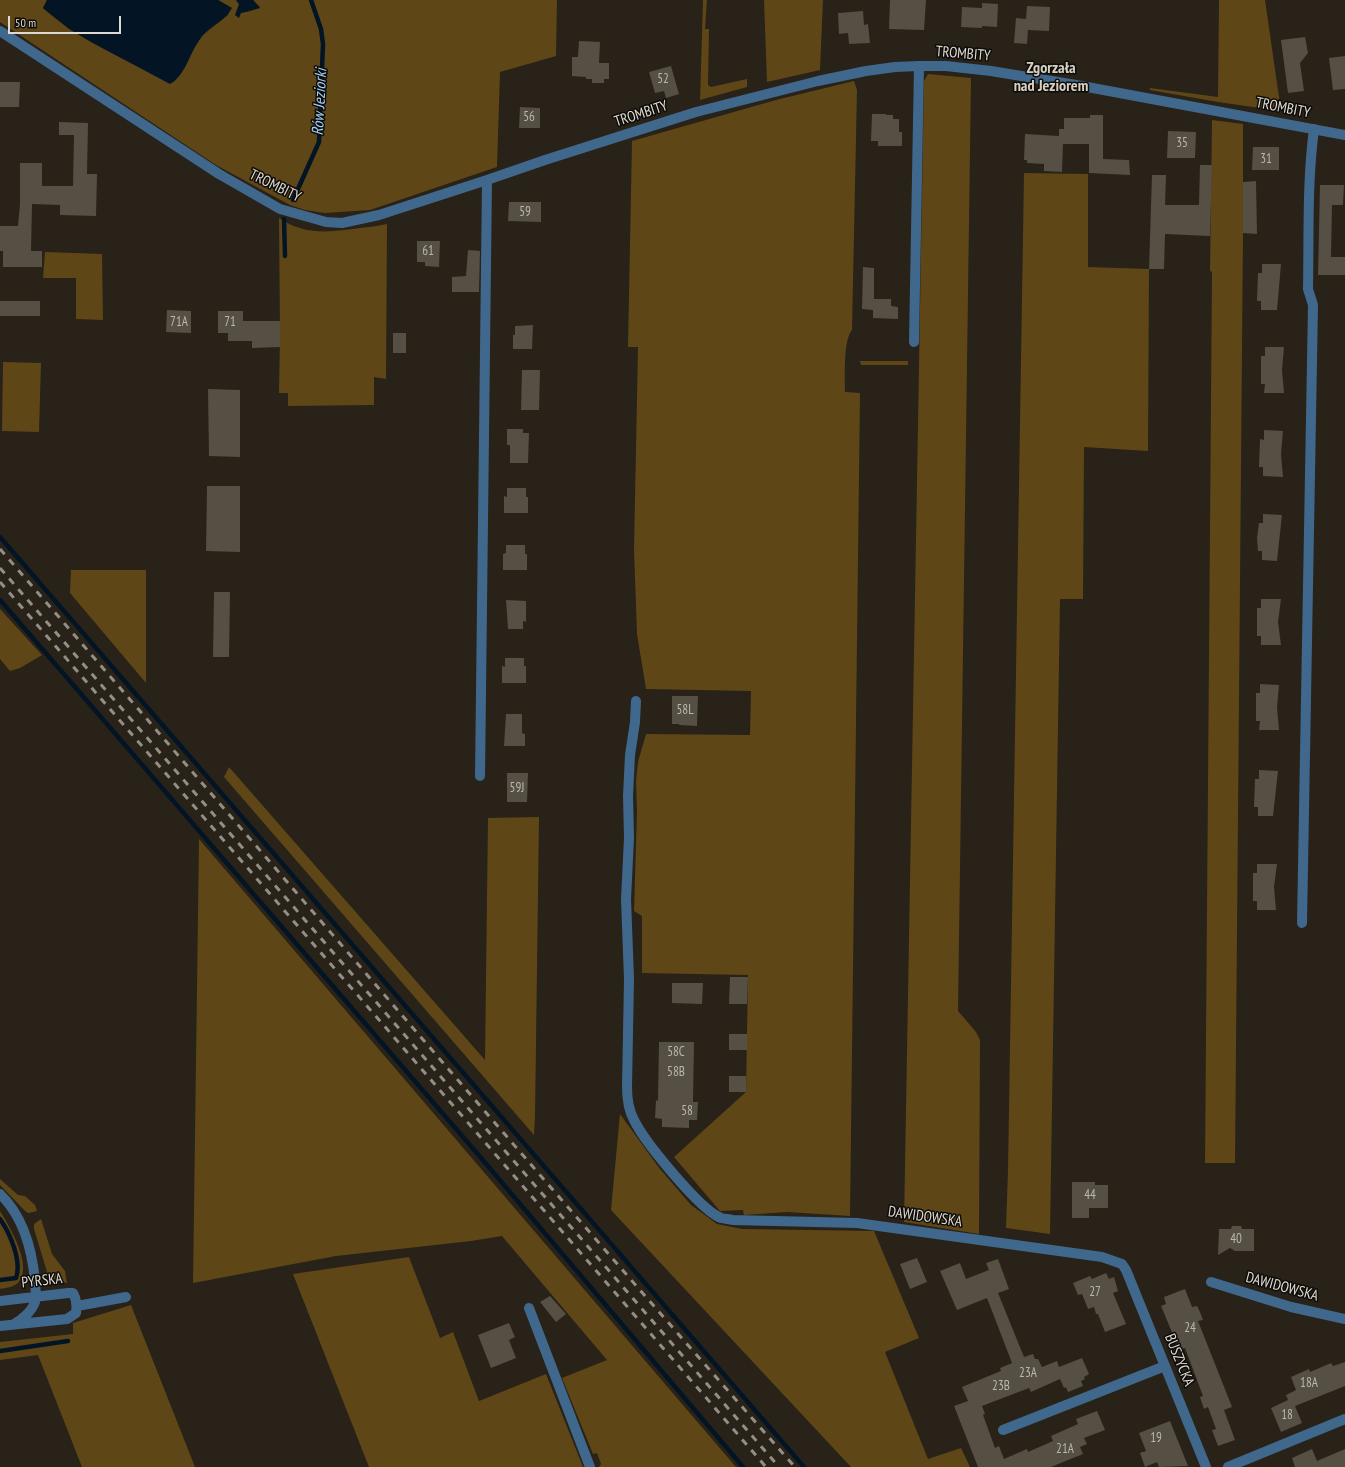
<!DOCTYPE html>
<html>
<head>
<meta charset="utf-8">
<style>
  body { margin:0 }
  #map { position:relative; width:1345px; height:1467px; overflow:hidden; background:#282219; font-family:"PT Sans Narrow",sans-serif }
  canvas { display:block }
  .scale { position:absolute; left:8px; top:16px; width:113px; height:18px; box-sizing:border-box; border:2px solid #dddad3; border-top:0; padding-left:5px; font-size:12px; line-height:14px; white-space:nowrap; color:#dddad3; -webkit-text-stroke:3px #0e0c08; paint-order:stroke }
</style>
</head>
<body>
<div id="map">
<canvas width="1345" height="1467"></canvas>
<div class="scale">50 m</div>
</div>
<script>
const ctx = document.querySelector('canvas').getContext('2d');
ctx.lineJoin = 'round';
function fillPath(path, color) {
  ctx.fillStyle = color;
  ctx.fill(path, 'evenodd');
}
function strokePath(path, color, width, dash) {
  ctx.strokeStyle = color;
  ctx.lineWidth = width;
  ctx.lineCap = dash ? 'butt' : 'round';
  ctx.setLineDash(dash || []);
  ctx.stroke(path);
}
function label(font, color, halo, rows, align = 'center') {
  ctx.font = font + ' "PT Sans Narrow",sans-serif';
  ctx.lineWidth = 3;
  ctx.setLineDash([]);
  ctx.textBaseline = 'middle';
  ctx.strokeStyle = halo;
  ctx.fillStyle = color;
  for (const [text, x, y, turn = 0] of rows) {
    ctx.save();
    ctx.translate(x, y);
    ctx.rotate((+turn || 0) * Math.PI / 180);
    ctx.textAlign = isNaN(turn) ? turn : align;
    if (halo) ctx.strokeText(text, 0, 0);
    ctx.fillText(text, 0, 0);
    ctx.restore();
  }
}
const green = new Path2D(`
  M0,0H47L43,8C80,41 127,59 170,83L203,35L228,15L231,8L218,0H236L239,4L241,13L251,11L260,7L253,0H557L556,56L500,72L497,167L370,210L325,213L305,210L290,205L216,165L0,22Z
  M703,0H707L705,29H709L708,85L711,87L747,79V87L700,100Z
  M764,0H823L820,70L767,82Z
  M1219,0H1265L1281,111L1218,102L1150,90V88L1218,97Z
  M928,74L971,78L958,1011L976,1032L980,1040L979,1234L904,1222L924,81Z
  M854,81L857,90L852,330C843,340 845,378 845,392L860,393L850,1216L787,1212L744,1215L743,1210L720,1211L674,1157L746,1092L748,975L642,973V916L634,911L637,811L636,781L638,762L646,734L750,735L751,691L646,689L637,634L634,550L638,347H628L632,141L776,100Z
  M1212,120L1243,124V233L1235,1163H1205L1212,272L1210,271Z
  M1024,173L1088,174V267L1149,269L1148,451L1084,447L1083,599H1060L1050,1234L1006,1228L1008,1170Z
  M279,218C305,236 331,232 360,228C369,227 378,226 387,224L386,379L374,377V405L288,406V393H279L280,334Z
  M45,252L102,254L103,320L76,319V278H43Z
  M860,361H908V365H861Z
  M3,362L41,363L39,432L2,431Z
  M71,570H146V683L70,593Z
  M0,609L42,655L20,668L10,671L0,659Z
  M229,767L485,1060L488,818L539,817L535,1117L534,1135L224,777Z
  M199,839L736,1467H599L601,1464L597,1453L593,1454L562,1378L607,1360L502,1236L471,1241L336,1256L193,1283Z
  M620,1114L660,1169L691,1205L717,1224L742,1229L874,1231L919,1338L885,1352L928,1459L961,1448L970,1467H851L611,1210Z
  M0,1179L18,1195L25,1196L35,1205L37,1211L29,1213L26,1212L0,1185Z
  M0,1211C9,1226 34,1266 18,1283C13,1287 6,1288 0,1289Z
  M41,1219L52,1254L65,1271L67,1283L51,1278L48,1275L34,1229V1224Z
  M409,1257L440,1338L453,1332L479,1401L546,1374L583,1467H369L293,1274Z
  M131,1305L195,1467H82L38,1355L0,1360V1342L73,1334V1323Z`);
const water = new Path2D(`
  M47,0H218L232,8C224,22 212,24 203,35C191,48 186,76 170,84L91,42L69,29L43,8Z
  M236,0H253L260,8L241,13L239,18L235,15L239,4Z`);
const stream = new Path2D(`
  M293,200L319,142L323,44L321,29L311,0
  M284,219L285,256
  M0,537L804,1467
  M0,600L482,1159L743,1467
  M0,1219C10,1233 22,1261 16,1278L0,1280
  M0,1351L68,1341`);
const building = new Path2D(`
  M890,0H926L924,30L889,29Z
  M982,3L998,4L997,27L982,26V28L961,27L962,7L982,8Z
  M1027,6L1050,7L1049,31L1028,30L1027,44L1014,43L1016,18L1026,19Z
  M863,11L864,25L868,24L870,43L849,44L848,33L839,34L838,13Z
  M1305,37L1308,53L1300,63L1304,91L1288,93L1281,40Z
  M579,41L600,42L599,63H609V79H604V83H592V79H586V77L572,76V57H578Z
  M1345,56V89L1333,90L1329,58Z
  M671,66L679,94L666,98L664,91L655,93L649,72Z
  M0,82H20L19,107H0Z
  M520,107L540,108V128H519Z
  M872,114H886V115H893V119H899V132H902V146H878V141H871Z
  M1090,115H1103V159L1129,160L1130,175L1089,173V144H1063L1062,172L1044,171V164L1027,163V160H1024L1025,134L1059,136V129H1064V118H1090Z
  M59,122L88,123L87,174H97L96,216L60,215V205L32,204L31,251H42V267H3V251H0V226H18L20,204V163H42V186H73L74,135H59Z
  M1168,131L1196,132L1195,158H1167Z
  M1253,147H1279V170H1252Z
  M1200,165H1212L1210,236L1165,234L1164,269H1149L1152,175H1166L1165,205H1199Z
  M1256,181L1257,234L1243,233V182Z
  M1320,185H1344L1343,205H1332L1331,257H1345V275H1318Z
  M509,202H541V222L508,221Z
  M417,241H440L439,267L425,266V262H417Z
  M468,250L480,251L479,292H452V277L466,276Z
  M1262,264H1281L1277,310H1261V301H1257L1258,273H1262Z
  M863,267L874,268V299H891V306L898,307V319L873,318V310L862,309Z
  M0,301H40V316H0Z
  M167,310L191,311V333L166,332Z
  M218,311H243V321H280V347L252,348V341H228V333H218Z
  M533,325L532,349H513V335H515V326Z
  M393,333H406V353H393Z
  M1265,347H1284L1282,370L1284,393H1264L1265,384H1261V356H1265Z
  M522,370H540L539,410H521Z
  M208,389L240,390V457L209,456Z
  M507,429H523V433H529L528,463H510V445H507Z
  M1264,430L1283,431L1281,454L1283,477L1263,476V467H1259L1260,439L1264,440Z
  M207,486H240V552L206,551Z
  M507,488H526V497H528V513H504V496L507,497Z
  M1263,514L1282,515L1277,561L1262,560V551H1258L1257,538L1259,523H1263Z
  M506,545H525V554H527V570H503V554L506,553Z
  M214,592H230L229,657H213Z
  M1261,599H1281L1278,622L1281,645H1261V636H1257V608H1261Z
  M506,600L526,601V622L523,621V629H508Z
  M505,658H524V666H526V683H502V666L505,667Z
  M1260,684L1279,685L1277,707L1279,730H1259L1260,721H1256V693H1260Z
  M672,696H698L697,726L679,725V724H672Z
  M506,714H522V733L525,734V746H504Z
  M1259,770L1278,771L1273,816H1258V807H1254L1255,779H1259Z
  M507,773H528L527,802H507Z
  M1257,864H1277L1274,887L1276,910H1257V901H1253V873H1257Z
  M730,977H748L747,1004H729Z
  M672,983H703L702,1004L672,1003Z
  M729,1034H747V1050H729Z
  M659,1042H694L693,1102H698L697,1120H689V1128L662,1127V1119L655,1118L656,1100L658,1101Z
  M729,1076H746V1092H729Z
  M1072,1182H1095V1185H1108V1208H1089V1218H1072Z
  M1232,1226H1241L1242,1229H1254V1251H1235L1230,1248L1218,1255L1219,1229H1231Z
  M917,1258L927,1282L910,1289L900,1264Z
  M998,1259L1009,1289L998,1293L1024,1357L1033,1354L1035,1359H1038L1042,1367L1057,1361L1059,1367L1082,1358L1089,1374L1084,1377L1085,1379L1081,1381L1083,1386L1068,1392L1066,1387L1064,1388L1060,1379L1031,1392L1029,1388L982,1406L985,1414L983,1415L995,1448L999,1446L1004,1459L1027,1449L1028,1452L1053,1441L1051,1436L1078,1424L1076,1419L1097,1411L1105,1430L1084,1438L1087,1444L1080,1447L1083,1454L1051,1467H978L954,1406L968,1401L962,1387L1001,1371L1000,1368L1012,1363L987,1298L957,1310L940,1271L960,1263L966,1279L989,1270L986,1263Z
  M1106,1273L1109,1279L1114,1277L1118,1291L1113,1293L1126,1324L1105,1332L1098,1314H1096L1094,1307L1088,1309L1082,1294L1078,1295L1073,1283L1090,1276L1092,1279Z
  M1185,1289L1192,1307L1197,1306L1200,1312L1203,1320L1198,1321L1232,1407L1224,1410L1235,1440L1218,1446L1212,1430L1216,1429L1208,1407L1204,1409L1200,1397L1203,1396L1185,1348L1179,1349L1161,1306L1166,1304L1164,1297Z
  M550,1296L566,1314L556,1322L540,1302Z
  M509,1323L515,1337L509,1340L516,1358L491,1368L478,1335Z
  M1345,1362V1386L1295,1406L1302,1423L1281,1432L1271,1408L1288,1400L1286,1395L1296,1390L1291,1377L1309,1369L1310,1372L1331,1363L1333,1366Z
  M1170,1421L1188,1466L1159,1467L1157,1462L1145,1467L1140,1453L1146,1451L1139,1433Z
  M1312,1449L1317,1461L1345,1449V1467H1295L1292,1458Z`);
const minor = new Path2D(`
  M0,31L219,174L280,209L326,222L342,223L379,215L487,180L545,160L696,112L818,81L866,71L895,67L919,66H946L991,71L1082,86L1345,135
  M914,342L919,66
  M636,701L635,722L630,755L628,796L629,838L626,899L629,979L627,1087C627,1098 629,1111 634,1120C644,1141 700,1210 721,1218C725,1219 729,1219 733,1220L857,1223L1102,1257L1122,1264L1126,1270L1206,1467
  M480,776L487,180
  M1302,923L1313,305L1308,289C1309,235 1307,182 1314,129
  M0,1194C23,1216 32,1249 35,1281C35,1288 37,1295 35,1302C32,1311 22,1320 14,1324
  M1211,1282L1291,1307L1345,1319
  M0,1301L68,1293H73C77,1300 77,1306 76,1313L67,1319L0,1326
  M77,1306L126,1297
  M529,1308L590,1467
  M1003,1430L1165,1366
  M1228,1467L1345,1419`);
const rail = new Path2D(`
  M0,549C265,855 527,1163 795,1467
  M0,568L779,1467
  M0,582L766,1467`);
const numberNames = [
  ["52",663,79],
  ["56",529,117],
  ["35",1182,143],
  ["31",1266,159],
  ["59",525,212],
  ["61",428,251],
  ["71A",179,322],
  ["71",230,322],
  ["58L",685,710],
  ["59J",517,788],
  ["58C",676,1052],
  ["58B",676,1072],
  ["58",687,1111],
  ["44",1090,1195],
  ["40",1236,1239],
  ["27",1095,1292],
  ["24",1190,1328],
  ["23A",1028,1373],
  ["18A",1309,1383],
  ["23B",1001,1386],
  ["18",1287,1415],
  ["19",1156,1438],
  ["21A",1065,1449]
];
const streetNames = [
  ["TROMBITY",963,54,5],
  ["TROMBITY",1283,108,11],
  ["TROMBITY",641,114,-18],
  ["TROMBITY",275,186,26],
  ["DAWIDOWSKA",925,1217,8],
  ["PYRSKA",42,1281,-6],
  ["DAWIDOWSKA",1282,1287,15],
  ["BUSZYCKA",1179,1360,68]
];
const neighbourhoodNames = [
  ["Zgorzała",1051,68],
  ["nad Jeziorem",1051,86]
];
const waterNames = [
  ["Rów Jeziorki",320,102,-87]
];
fillPath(green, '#5f4617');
fillPath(water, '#031525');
strokePath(stream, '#031525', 4.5);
fillPath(building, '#554f44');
strokePath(minor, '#40688c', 10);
strokePath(rail, '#938f87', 3, [7, 7]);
label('13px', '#bbb7af', null, numberNames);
label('15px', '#dddad3', '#0e0c08', streetNames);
label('bold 16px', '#d6cfc2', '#0e0c08', neighbourhoodNames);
label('italic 16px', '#a0d0fb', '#0e0c08', waterNames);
</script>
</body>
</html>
